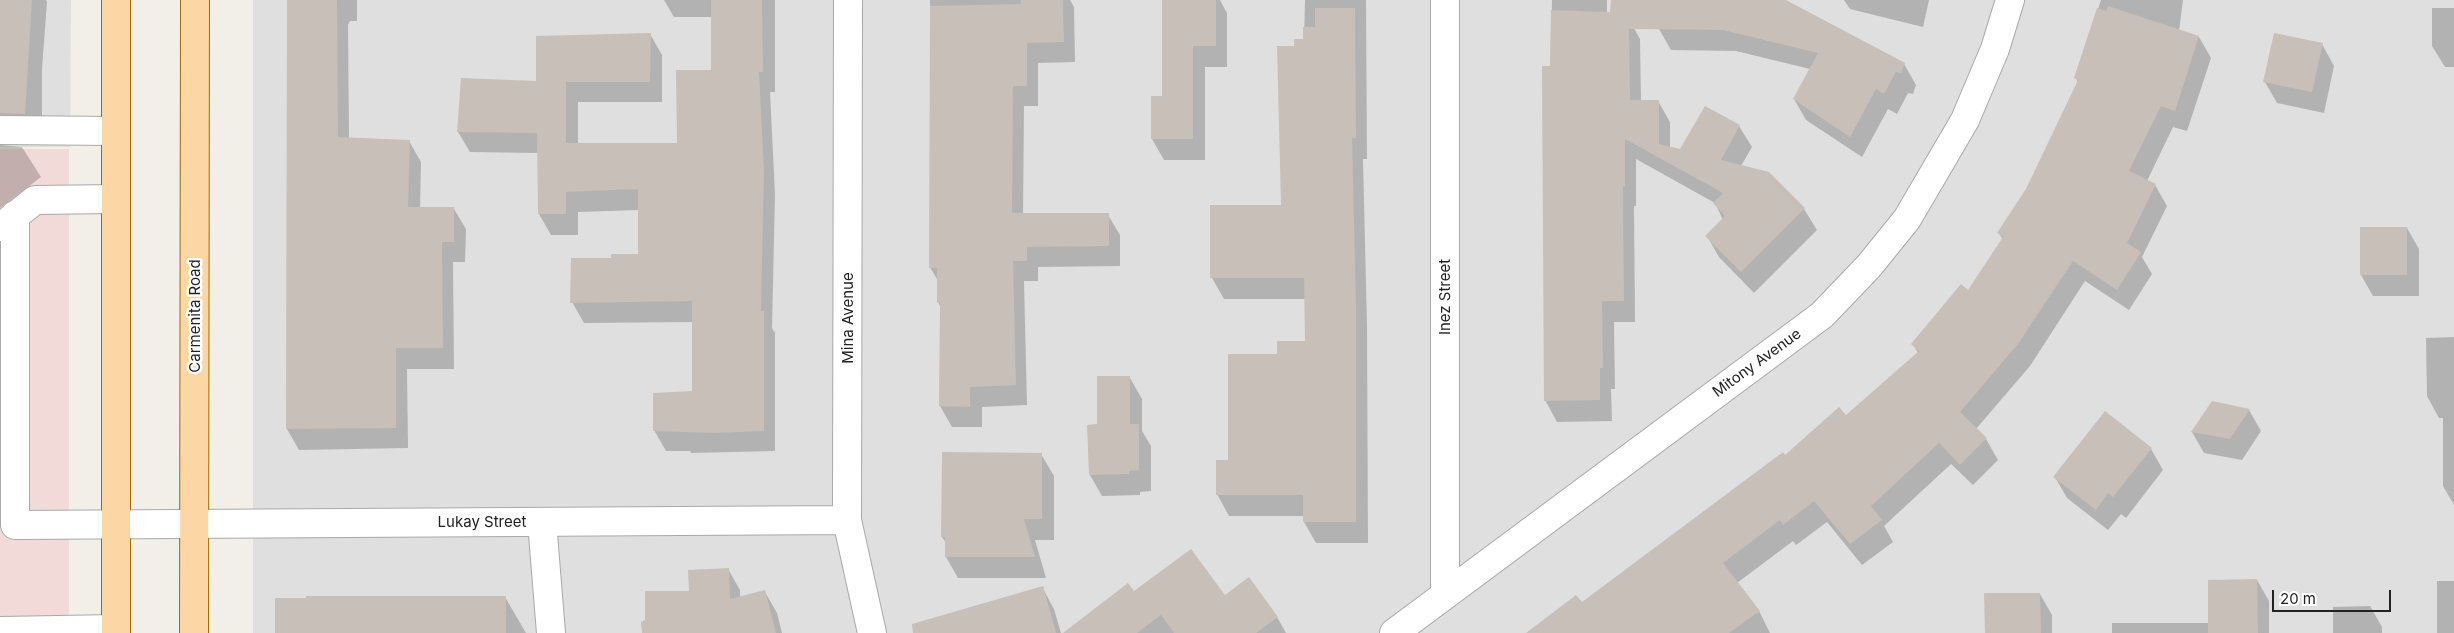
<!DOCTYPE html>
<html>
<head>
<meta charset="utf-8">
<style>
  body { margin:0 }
  #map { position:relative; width:2454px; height:633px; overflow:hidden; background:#f2efe9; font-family:Inter,sans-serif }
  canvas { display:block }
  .scale { position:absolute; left:2272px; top:590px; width:119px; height:22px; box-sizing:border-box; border:2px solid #222; border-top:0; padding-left:6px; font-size:15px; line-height:18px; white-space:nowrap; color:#222; -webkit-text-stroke:4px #fff; paint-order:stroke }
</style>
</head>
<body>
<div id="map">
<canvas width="2454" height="633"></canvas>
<div class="scale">20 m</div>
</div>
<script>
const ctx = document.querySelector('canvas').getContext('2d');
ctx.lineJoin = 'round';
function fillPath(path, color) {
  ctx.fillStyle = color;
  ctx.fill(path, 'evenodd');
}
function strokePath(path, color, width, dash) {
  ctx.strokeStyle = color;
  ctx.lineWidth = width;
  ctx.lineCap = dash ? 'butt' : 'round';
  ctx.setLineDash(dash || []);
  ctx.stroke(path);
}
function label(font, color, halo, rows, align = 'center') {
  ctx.font = font + ' Inter,sans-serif';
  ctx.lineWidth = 5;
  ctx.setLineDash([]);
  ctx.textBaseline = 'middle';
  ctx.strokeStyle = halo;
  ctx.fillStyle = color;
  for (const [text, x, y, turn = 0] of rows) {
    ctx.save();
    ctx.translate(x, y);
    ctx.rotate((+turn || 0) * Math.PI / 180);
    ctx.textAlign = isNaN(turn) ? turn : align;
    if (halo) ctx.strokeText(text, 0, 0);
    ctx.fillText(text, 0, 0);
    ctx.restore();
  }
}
const residential = new Path2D(`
  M0,0H71L70,147H0Z
  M253,0H2454V633H253Z`);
const commercial = new Path2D(`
  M0,149H69V633H0Z`);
const shadow = new Path2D(`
  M0,0H46L47,2L42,69V138L6,139L0,145Z
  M287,0H357V21H350L348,25L349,139L409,141L421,162L420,209H454L466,229L465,262H453L454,369H407L408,448L299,450L287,429Z
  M664,0H775V92H770L775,194L772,328L775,333V451L691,453L690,451H666L654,430L694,392V322L584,323L572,302L612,260L639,255V210L578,212V235H551L539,214L538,153L470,152L458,132L537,82L650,34L662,55V102H578V144H678L712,71V17H674Z
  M930,0H1070L1074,7L1075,62L1038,63V106H1024L1023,215H1108L1120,235V266L1038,267V281H1024L1027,405L982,407V427H952L940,406L941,308L938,302V281L930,267Z
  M1164,0H1220L1227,13V67H1205V160H1164L1152,139L1164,97Z
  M1305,0H1366L1367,159H1363L1367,326L1368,543H1316L1304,522V516H1229L1217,494L1229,462L1278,355L1306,342L1305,299H1224L1212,278L1282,206L1296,47L1304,41Z
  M1552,0H1607V13L1628,17L1640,39L1641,101H1658L1670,122V148L1681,151L1739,126L1752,147L1741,166L1769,174L1804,209L1817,230L1754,293L1719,257L1707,236L1723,220L1715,203L1636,159V206H1634L1635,322H1614L1615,389H1611L1612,421L1557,422L1545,400Z
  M1659,0H1784L1904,64L1916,85L1913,94L1908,93L1897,114L1888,109L1862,157L1806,120L1794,99L1810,69L1736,51L1671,50L1659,29Z
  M1844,0H1929L1923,27L1850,9Z
  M2101,0H2183L2179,31L2199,37L2211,58L2187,131L2173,127L2147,181L2155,185L2167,206L2142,257L2152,274L2129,310L2085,281L2030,366L1976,429L1986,439L1998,460L1973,485L1951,464L1884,526L1893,542L1862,565L1827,522L1796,545L1793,541L1737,583L1759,611L1770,633H1543L1785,456L1846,417L1918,353L1913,344L1968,292L2003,240L1999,233L2027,190L2078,83L2076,78Z
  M2432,8H2454V67H2445L2432,46Z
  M2322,44L2334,66L2324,113L2277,103L2265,82Z
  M0,145L22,147L41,177L0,208Z
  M2407,228L2419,249V296H2373L2361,275Z
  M2454,337V505L2443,486V418H2439L2427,396L2426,338Z
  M1130,378L1142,399V431L1151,446V491L1140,492V495L1102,496L1090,475L1098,426Z
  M2249,410L2261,431L2242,460L2204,453L2192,432Z
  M2151,449L2163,470L2126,518L2121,514L2108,530L2067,498L2055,477Z
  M1041,454L1054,476V540H1035L1046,578H958L946,557V543L942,537Z
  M728,569L740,590V598L765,592L777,613L782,633H647L691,592Z
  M2257,580L2269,601V633H2112V623H2209Z
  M2437,581H2454V633H2437Z
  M1042,587L1054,609L1061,633H967Z
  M1134,593L1224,597L1277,617L1286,633H1065Z
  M2040,594L2052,615V633H1986Z
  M505,597L526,633H276Z
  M2370,606L2382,627V633H2333V607Z`);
const building = new Path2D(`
  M0,0H32L25,114L0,113Z
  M287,0H337L338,137L410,140L408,207H454V242H442L443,348H396V428L286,429Z
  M711,0H762L763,72H759L764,172L761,311H764V431L714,433L653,431V393L692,391V301L570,303L571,258H611V254H638V189L566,192V214H538L537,133L457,132L461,78L536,81V36L651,33L650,82H566V143H677L676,70H711Z
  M1021,0H1063L1064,42L1027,43V86H1013L1012,213H1109V246L1027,247V261H1013L1016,385L970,387V407L939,406L940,303H937V268H929L930,6L1021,4Z
  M1162,0H1216V46H1193V139H1151V96H1162Z
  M1611,0H1786L1905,63L1901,73L1896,72L1884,94L1876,89L1850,137L1793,99L1818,53L1723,30L1629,29L1630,100H1659V144L1680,149L1705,106L1740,125L1721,160L1769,172L1805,208L1741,272L1705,236L1725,216L1713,203L1723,193L1625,139V186H1623L1624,301H1602L1603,368H1600V400L1544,401L1542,66H1550L1551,10L1610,12Z
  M2108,6L2199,36L2175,111L2161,106L2129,171L2156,184L2127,243L2141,252L2117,290L2073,261L2018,344L1960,412L1987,438L1960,465L1939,443L1871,506L1882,520L1850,544L1814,501L1783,525L1780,520L1723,563L1760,611L1729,633H1526L1576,595L1582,602L1783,452L1785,455L1839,407L1846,415L1919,351L1911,344L1961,284L1968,290L2003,237L1997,233L2026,189L2078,80L2074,78L2097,8L2106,11Z
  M1315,8H1355L1356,138H1352L1356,304V522H1303V495H1216V460H1228V354H1277V341H1305L1304,278H1210V205H1281L1277,46H1294V39H1303V27H1315Z
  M2274,33L2323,43L2312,92L2263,82Z
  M2360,227H2407V275H2360Z
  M1097,376H1130V424H1139V470L1129,471V474L1089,475L1087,425L1097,424Z
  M2212,401L2250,409L2230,439L2191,432Z
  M2105,411L2152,448L2113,497L2108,493L2096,510L2053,477Z
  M942,452L1042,453V519H1024L1035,557H945V537H941Z
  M1191,549L1225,595L1249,577L1278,617L1256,633H1174L1161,615L1137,633H1063L1128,583L1134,591Z
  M729,568L730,599L765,590L776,633H642L641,622L645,620V591H689L688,570Z
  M2257,579L2258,633H2208V580Z
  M1043,586L1056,633H913L912,624Z
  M1984,593H2040L2041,633H1985Z
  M306,596H506V633H275V598H306Z`);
const minor = new Path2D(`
  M848,0L847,520L872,633
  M0,130L116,131
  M15,215V525L847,520
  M1,227L35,200L116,199
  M542,522L551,633
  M1445,593V0
  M0,631L116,629
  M1394,633L1822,315L1869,266L1907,219L1965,120L1995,49L2010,0`);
const major = new Path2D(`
  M116,0V633
  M194,633L195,0`);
const streetNames = [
  ["Inez Street",1445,297,-90],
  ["Carmenita Road",195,316,-90],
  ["Mina Avenue",848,318,-90],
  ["Mitony Avenue",1757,363,-36],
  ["Lukay Street",482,522]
];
fillPath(residential, '#e0dfdf');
fillPath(commercial, '#f2dad9');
fillPath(shadow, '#0003');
fillPath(building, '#c7bfb8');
strokePath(minor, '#a9a9a9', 30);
strokePath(major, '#a06b00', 30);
strokePath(minor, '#fff', 28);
strokePath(major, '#fcd6a4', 28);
label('15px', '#222', '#fff', streetNames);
</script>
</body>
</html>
